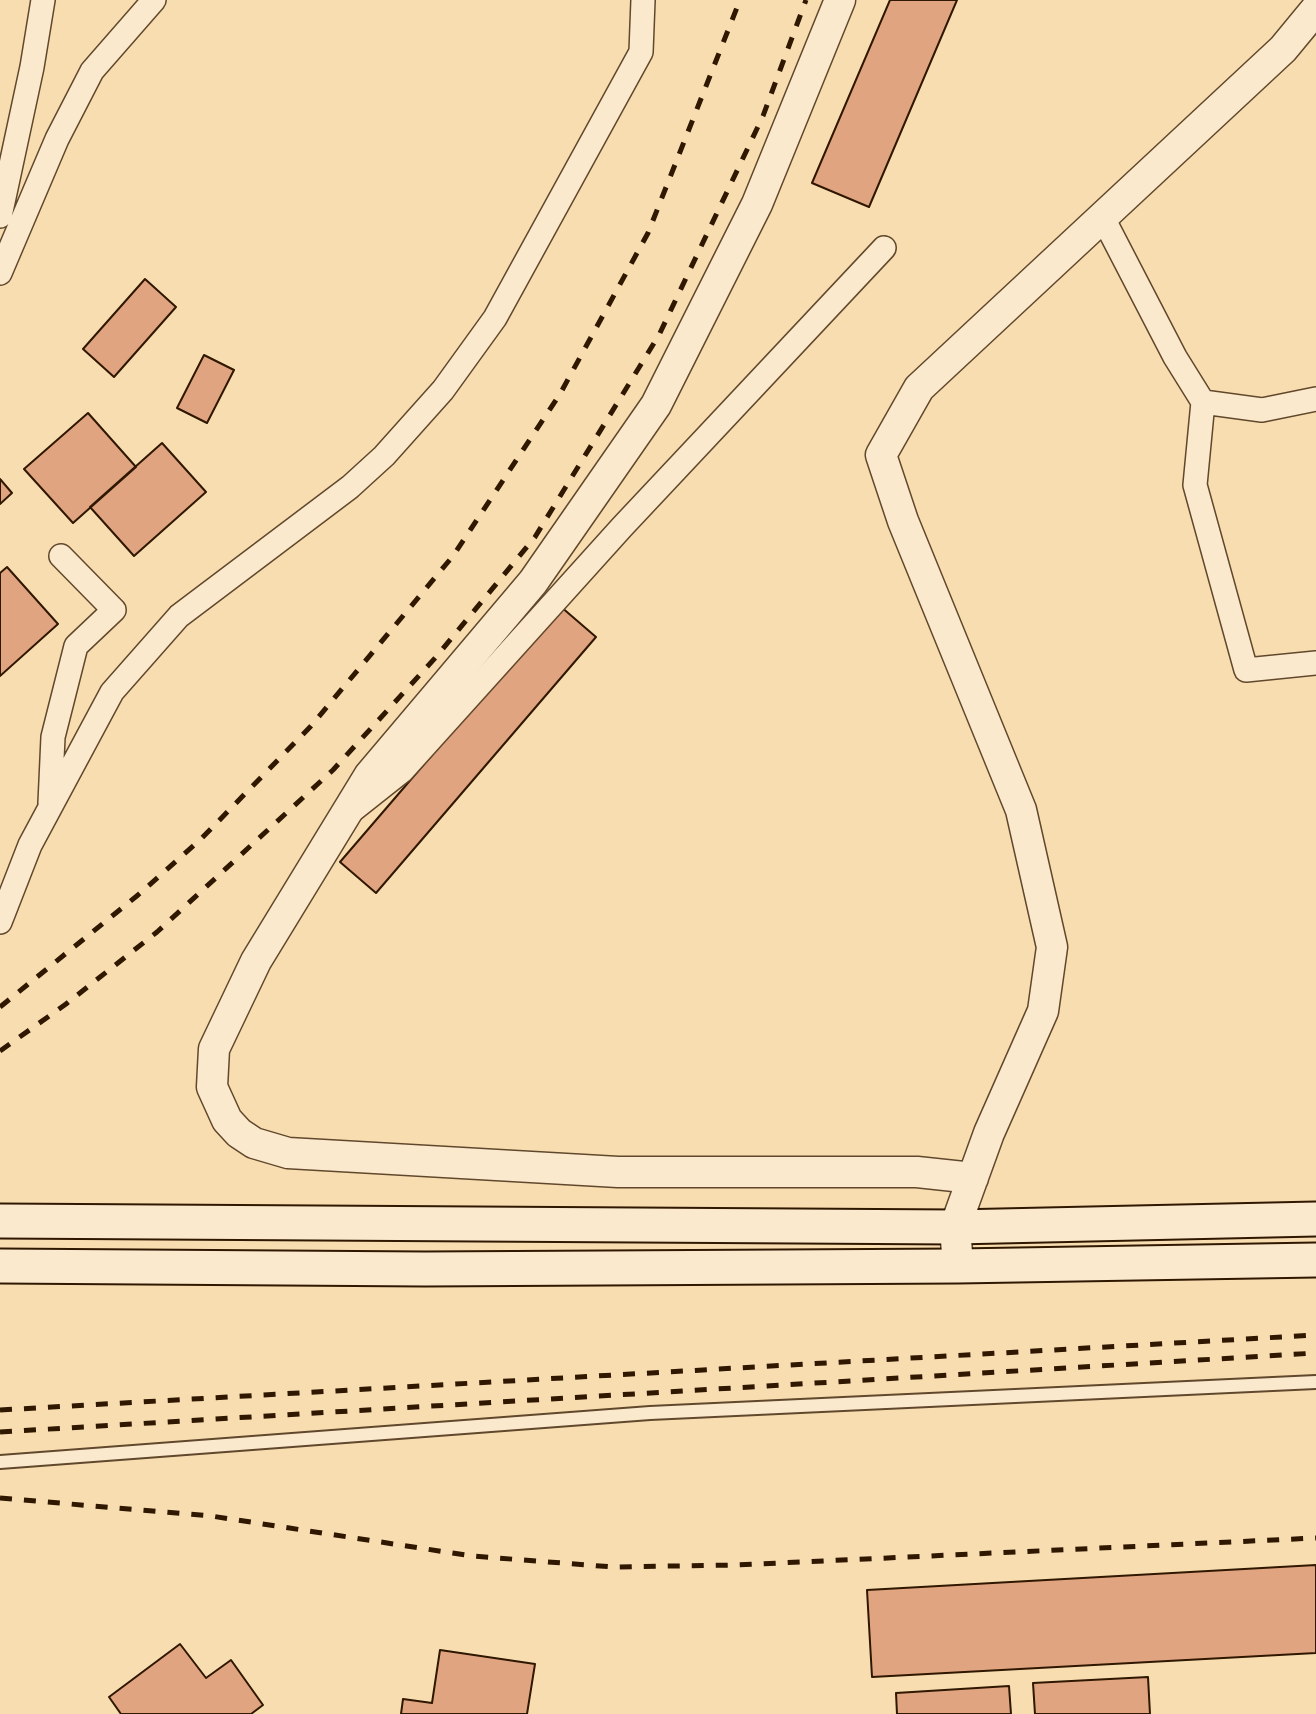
<!DOCTYPE html>
<html>
<head>
<meta charset="utf-8">
<style>
  body { margin:0 }
  canvas { display:block; background:#f8ddb1 }
</style>
</head>
<body>
<canvas width="1316" height="1714"></canvas>
<script>
const ctx = document.querySelector('canvas').getContext('2d');
ctx.lineJoin = 'round';
function fillPath(path, color) {
  ctx.fillStyle = color;
  ctx.fill(path, 'evenodd');
}
function strokePath(path, color, width, dash) {
  ctx.strokeStyle = color;
  ctx.lineWidth = width;
  ctx.lineCap = dash ? 'butt' : 'round';
  ctx.setLineDash(dash || []);
  ctx.stroke(path);
}
const building = new Path2D(`
  M890,0H957L869,207L812,183Z
  M145,279L176,307L114,377L83,349Z
  M204,355L234,370L207,423L177,408Z
  M88,413L136,467L73,523L24,469Z
  M162,443L206,492L134,556L90,507Z
  M0,479L12,493L0,504Z
  M7,567L58,624L0,676V573Z
  M560,606L596,637L376,893L340,862Z
  M1316,1565V1653L872,1677L867,1590Z
  M180,1644L206,1678L231,1660L263,1705L251,1714H121L109,1697Z
  M440,1650L535,1664L527,1714H401L403,1699L432,1703Z
  M1148,1677L1150,1714H1035L1033,1683Z
  M1009,1686L1011,1714H897L896,1693Z`);
const service = new Path2D(`
  M0,1462L650,1413L1316,1382`);
const minor = new Path2D(`
  M0,216L32,67L43,0
  M1102,216L1175,357L1203,402L1262,410L1316,399
  M0,273L57,139L92,71L154,0
  M1203,402L1195,485L1246,670L1316,663
  M50,803L53,737L76,646L114,610L61,556
  M354,809L402,771L622,527L884,248
  M0,922L30,845L112,692L179,616L350,487L384,456L443,390L495,318L641,52L643,0`);
const tertiary = new Path2D(`
  M840,0L757,204L656,405L533,582L369,776L256,961L214,1049L212,1087L227,1120L239,1133L254,1143L288,1153L618,1172H917L973,1178
  M958,1266L955,1227L989,1133L1043,1011L1052,947L1021,810L903,521L881,455L919,388L1283,49L1316,9`);
const secondary = new Path2D(`
  M0,1221L955,1227L1316,1219
  M0,1266L425,1269L958,1266L1316,1260`);
const rail = new Path2D(`
  M0,1007L138,895L201,839L311,726L453,556L560,394L648,233L740,0
  M0,1051L66,1004L157,932L333,770L436,657L535,537L659,335L763,116L806,0
  M0,1410L1316,1335
  M0,1432L1316,1353
  M0,1498L211,1516L472,1556L613,1567L736,1565L1316,1538`);
fillPath(building, '#e1a480');
strokePath(building, '#2f1700', 2);
strokePath(service, '#61482c', 16);
strokePath(minor, '#61482c', 26);
strokePath(tertiary, '#61482c', 33);
strokePath(secondary, '#2f1700', 37);
strokePath(service, '#fae9cc', 12);
strokePath(minor, '#fae9cc', 23);
strokePath(tertiary, '#fae9cc', 30);
strokePath(secondary, '#fae9cc', 33);
strokePath(rail, '#2f1700', 5, [12, 12]);
</script>
</body>
</html>
